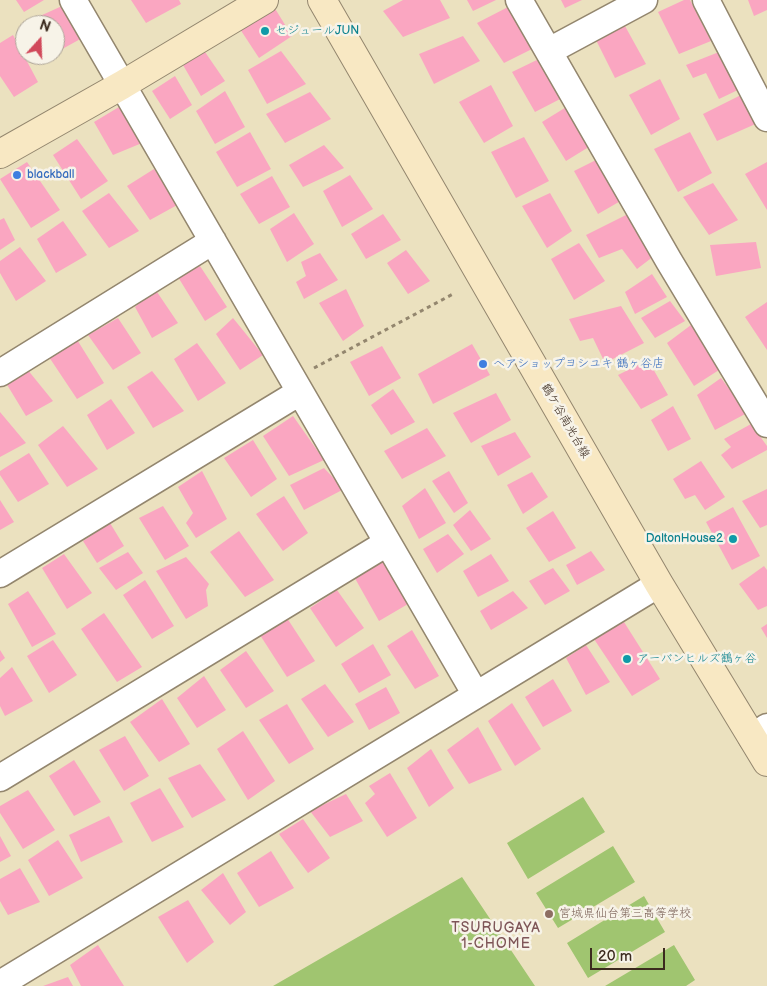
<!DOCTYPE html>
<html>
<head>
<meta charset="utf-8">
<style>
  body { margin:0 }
  #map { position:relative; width:767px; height:986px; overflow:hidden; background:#ebe1bf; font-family:"Balsamiq Sans",sans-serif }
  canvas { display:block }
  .north { position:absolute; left:15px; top:15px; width:50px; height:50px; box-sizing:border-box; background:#f7f3e8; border:1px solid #aca397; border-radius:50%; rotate:20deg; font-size:14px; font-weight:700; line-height:20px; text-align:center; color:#3b2a1e }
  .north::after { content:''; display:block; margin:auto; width:18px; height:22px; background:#d1495b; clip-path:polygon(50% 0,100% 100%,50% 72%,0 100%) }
  .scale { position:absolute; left:590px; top:948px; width:75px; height:22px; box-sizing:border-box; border:2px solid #3b2a1e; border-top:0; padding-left:6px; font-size:15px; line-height:18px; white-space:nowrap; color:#3b2a1e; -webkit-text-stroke:4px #f7f3e8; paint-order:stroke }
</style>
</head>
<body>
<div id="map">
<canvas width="767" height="986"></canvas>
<div class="north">N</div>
<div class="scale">20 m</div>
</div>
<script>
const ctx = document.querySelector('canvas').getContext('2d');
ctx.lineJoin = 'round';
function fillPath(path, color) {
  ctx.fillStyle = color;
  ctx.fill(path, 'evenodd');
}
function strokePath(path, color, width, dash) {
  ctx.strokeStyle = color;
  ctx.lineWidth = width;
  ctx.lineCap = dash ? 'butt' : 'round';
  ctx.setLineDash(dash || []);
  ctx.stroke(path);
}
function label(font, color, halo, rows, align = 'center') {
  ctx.font = font + ' "Balsamiq Sans","Klee One",sans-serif';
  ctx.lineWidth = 5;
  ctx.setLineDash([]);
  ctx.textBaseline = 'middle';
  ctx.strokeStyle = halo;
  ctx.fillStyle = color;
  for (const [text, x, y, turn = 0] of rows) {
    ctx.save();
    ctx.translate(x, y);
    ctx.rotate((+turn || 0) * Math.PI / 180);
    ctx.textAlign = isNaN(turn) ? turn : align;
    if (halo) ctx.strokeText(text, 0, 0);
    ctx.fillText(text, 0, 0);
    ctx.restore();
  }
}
const green = new Path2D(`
  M583,797L605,832L528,879L507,843Z
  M613,846L635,882L558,928L536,893Z
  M462,877L535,986H273Z
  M644,896L665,932L588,978L567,943Z
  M674,945L695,980L686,986H605Z`);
const building = new Path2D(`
  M16,0H44L24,12Z
  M131,0H179L181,4L146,23Z
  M403,0H440L450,18L403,37L383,11Z
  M467,0H496L473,11Z
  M561,0H582L565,8Z
  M684,0H690L711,41L679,54L658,12Z
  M748,0H767V10L754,16Z
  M62,6L84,37L55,53V25H31L29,21Z
  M510,6L534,48L504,63L477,23Z
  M274,7L292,36L259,58L238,26Z
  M625,26L646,64L615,78L595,38Z
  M13,35L38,82L14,97L0,76V43Z
  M463,36L480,61L434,84L419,54Z
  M281,51L306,84L267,104L248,70Z
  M205,52L225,81L201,96L183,65Z
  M719,52L742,88L719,99L706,73L693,78L686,65Z
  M541,58L564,97L535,112L512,72Z
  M175,76L192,105L170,119L152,91Z
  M660,79L680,119L651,135L629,95Z
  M491,85L513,126L484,143L459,102Z
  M225,91L245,127L215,144L196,111Z
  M310,92L331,119L285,143L266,114Z
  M743,94L760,122L717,141L703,114Z
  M568,106L592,145L566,161L542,122Z
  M119,107L142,143L113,155L94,122Z
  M250,132L271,169L237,187L216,152Z
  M690,132L712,173L678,192L654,149Z
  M524,137L549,181L516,198L491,152Z
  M77,139L108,181L81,199L53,155Z
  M324,145L344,168L303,187L289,165Z
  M600,158L624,199L598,214L574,171Z
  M27,162L60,210L31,228L0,179Z
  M767,162V210L745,174Z
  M154,169L179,204L150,220L127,186Z
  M350,175L373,209L342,227L323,191Z
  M272,176L290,207L259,224L240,194Z
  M713,183L738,220L709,235L683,197Z
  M109,193L139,231L109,248L82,211Z
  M550,193L572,231L547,248L522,206Z
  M294,213L314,244L287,262L270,229Z
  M630,213L654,256L637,269L622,249L599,258L586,235Z
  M383,214L401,240L366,259L351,234Z
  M4,218L15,240L0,250V220Z
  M63,221L87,255L56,273L37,239Z
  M756,242L761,268L716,276L710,245Z
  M579,243L605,281L574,300L551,259Z
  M20,247L46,281L16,301L0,273V261Z
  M406,250L430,281L408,294L387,263Z
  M320,253L338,280L304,299L296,282L306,276L301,262Z
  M200,266L227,307L205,321L178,277Z
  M652,274L667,297L635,314L625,292Z
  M155,289L178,323L152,338L135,307Z
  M346,289L364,326L343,341L319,303Z
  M670,301L685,321L655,338L641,318Z
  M767,302V350L745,317Z
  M621,306L644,343L605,363L593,338L580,341L569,319Z
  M118,318L141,353L113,370L88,335Z
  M233,318L263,355L240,370L216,334Z
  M691,325L719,370L694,386L667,343Z
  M76,338L104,383L77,399L49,357Z
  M197,343L226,383L198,401L174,359Z
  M472,344L490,375L433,404L418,374Z
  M382,346L401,378L369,396L350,362Z
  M648,360L668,395L641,409L618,375Z
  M27,369L53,401L26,416L6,383Z
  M152,371L184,411L153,428L127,387Z
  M721,378L747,413L715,430L697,395Z
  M393,389L415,422L391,435L371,405Z
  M496,393L511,420L471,443L453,413Z
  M111,399L135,433L107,450L87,415Z
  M673,406L691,439L668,451L651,420Z
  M0,412L26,443L0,457Z
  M293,416L324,460L289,476L263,436Z
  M751,424L767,446V450L732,469L721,455L731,447L724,439Z
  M63,426L98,469L67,487L38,445Z
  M427,428L446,456L402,479L384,451Z
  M515,432L531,457L498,476L481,446Z
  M253,440L277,479L251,497L224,458Z
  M29,453L49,484L18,502L0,475V471Z
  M701,461L725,497L705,510L695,495L685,499L673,479Z
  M324,468L344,489L304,510L290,485Z
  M202,471L227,519L196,538L186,523L193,513L178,487Z
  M449,471L468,503L454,513L432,481Z
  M532,472L548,497L523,514L507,485Z
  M425,488L446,523L419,539L402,506Z
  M767,489V525L760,528L742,501Z
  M284,496L308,533L283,551L256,514Z
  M0,500L14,522L0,530Z
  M163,506L189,546L165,560L139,518Z
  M733,507L760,556L732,570L706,522Z
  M470,510L491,539L471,551L453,525Z
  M553,511L576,548L549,562L526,528Z
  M110,523L124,546L97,563L83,541Z
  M239,531L274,580L245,597L210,552Z
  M448,534L464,554L437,573L423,549Z
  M591,551L605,570L577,585L566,565Z
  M128,552L143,573L116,590L99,568Z
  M64,554L92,593L67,609L42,568Z
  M491,554L509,581L478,597L463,571Z
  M186,557L209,584L206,590L208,606L186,619L156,571Z
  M380,558L408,604L379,621L352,573Z
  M764,566L767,570V606L758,610L739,584Z
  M553,568L570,591L545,605L529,581Z
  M145,580L174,626L152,639L123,595Z
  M337,590L364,628L336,647L310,608Z
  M28,591L56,634L32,647L8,604Z
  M513,591L528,608L491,630L480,611Z
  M104,613L142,667L117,682L81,629Z
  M287,618L315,661L287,677L260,635Z
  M624,622L660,679L632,696L594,639Z
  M767,624V638L761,628Z
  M412,630L439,676L415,689L387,646Z
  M53,640L77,675L49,693L27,656Z
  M373,644L391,675L359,693L341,664Z
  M586,645L610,682L586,695L566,658Z
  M0,650L5,658L0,662Z
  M246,651L274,691L246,708L220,670Z
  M12,667L33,701L5,716L0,706V678Z
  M204,676L226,710L197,728L177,698Z
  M553,679L572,711L543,727L525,697Z
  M325,684L354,722L328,737L301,699Z
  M386,687L400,713L369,730L355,704Z
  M162,699L190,744L159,762L130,722Z
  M512,703L541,749L515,766L488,721Z
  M287,704L314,749L289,764L259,720Z
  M478,727L502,770L469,784L447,750Z
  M243,731L275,781L248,800L217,749Z
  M125,736L149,776L124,791L99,750Z
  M431,749L454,788L429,807L407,768Z
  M74,760L101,802L74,816L49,776Z
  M200,764L226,800L192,818L168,778Z
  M390,773L417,818L387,837L365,803L375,794L369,786Z
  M160,788L184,827L152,842L130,803Z
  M28,790L55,830L23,849L0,813V806Z
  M346,794L363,821L330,837L310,811Z
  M109,816L123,842L81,862L69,835Z
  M303,819L330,858L308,873L279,834Z
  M0,836L11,856L0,862Z
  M58,840L83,878L49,896L28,860Z
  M271,851L294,888L259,907L237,873Z
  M20,868L40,902L8,915L0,901V879Z
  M223,873L246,912L230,925L201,890Z
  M188,900L214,942L187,963L158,917Z
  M98,945L124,986H81L70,965Z
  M68,977L73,986H43Z`);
const path = new Path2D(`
  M314,368L453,294`);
const street = new Path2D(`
  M73,0L476,695
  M519,0L669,261L767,424
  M706,0L767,118
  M549,51L644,0
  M0,373L213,241
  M0,574L300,392
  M752,738L767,727
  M0,778L387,543
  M0,984L659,584`);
const secondary = new Path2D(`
  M322,0L659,584L767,762
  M0,154L122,85L264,0`);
const markers = [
  [265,31,5,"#0f9aa8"],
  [17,175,5,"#3f7fe0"],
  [483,364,5,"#3f7fe0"],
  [733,539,5,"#0f9aa8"],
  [627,659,5,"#0f9aa8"],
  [549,914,5,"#8d6e63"]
];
const cultureNames = [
  ["セジュールJUN",275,31],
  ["DaltonHouse2",723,539,"right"],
  ["アーバンヒルズ鶴ヶ谷",637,659]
];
const shopNames = [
  ["blackball",27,175],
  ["ヘアショップヨシユキ 鶴ヶ谷店",493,364]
];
const streetNames = [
  ["鶴ケ谷南光台線",565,421,60]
];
const educationNames = [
  ["宮城県仙台第三高等学校",559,914]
];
const neighbourhoodNames = [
  ["TSURUGAYA",496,928],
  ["1-CHOME",496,944]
];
fillPath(green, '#a0c570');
fillPath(building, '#faa6c1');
strokePath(street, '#93866e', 29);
strokePath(secondary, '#93866e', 30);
strokePath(path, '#93866e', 3, [4, 4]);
strokePath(street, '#fff', 26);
strokePath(secondary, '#f8e8c3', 28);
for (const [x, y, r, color] of markers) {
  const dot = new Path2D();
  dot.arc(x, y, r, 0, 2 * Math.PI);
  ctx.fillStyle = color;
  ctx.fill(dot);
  strokePath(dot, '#f7f3e8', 2);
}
label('12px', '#0d838f', '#f7f3e8', cultureNames, 'left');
label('12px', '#366cbe', '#f7f3e8', shopNames, 'left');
label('12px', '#3b2a1e', '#f7f3e8', streetNames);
label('12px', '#785e54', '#f7f3e8', educationNames, 'left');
ctx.letterSpacing = '1px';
label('14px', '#7e5557', '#f7f3e8', neighbourhoodNames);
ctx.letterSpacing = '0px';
</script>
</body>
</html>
